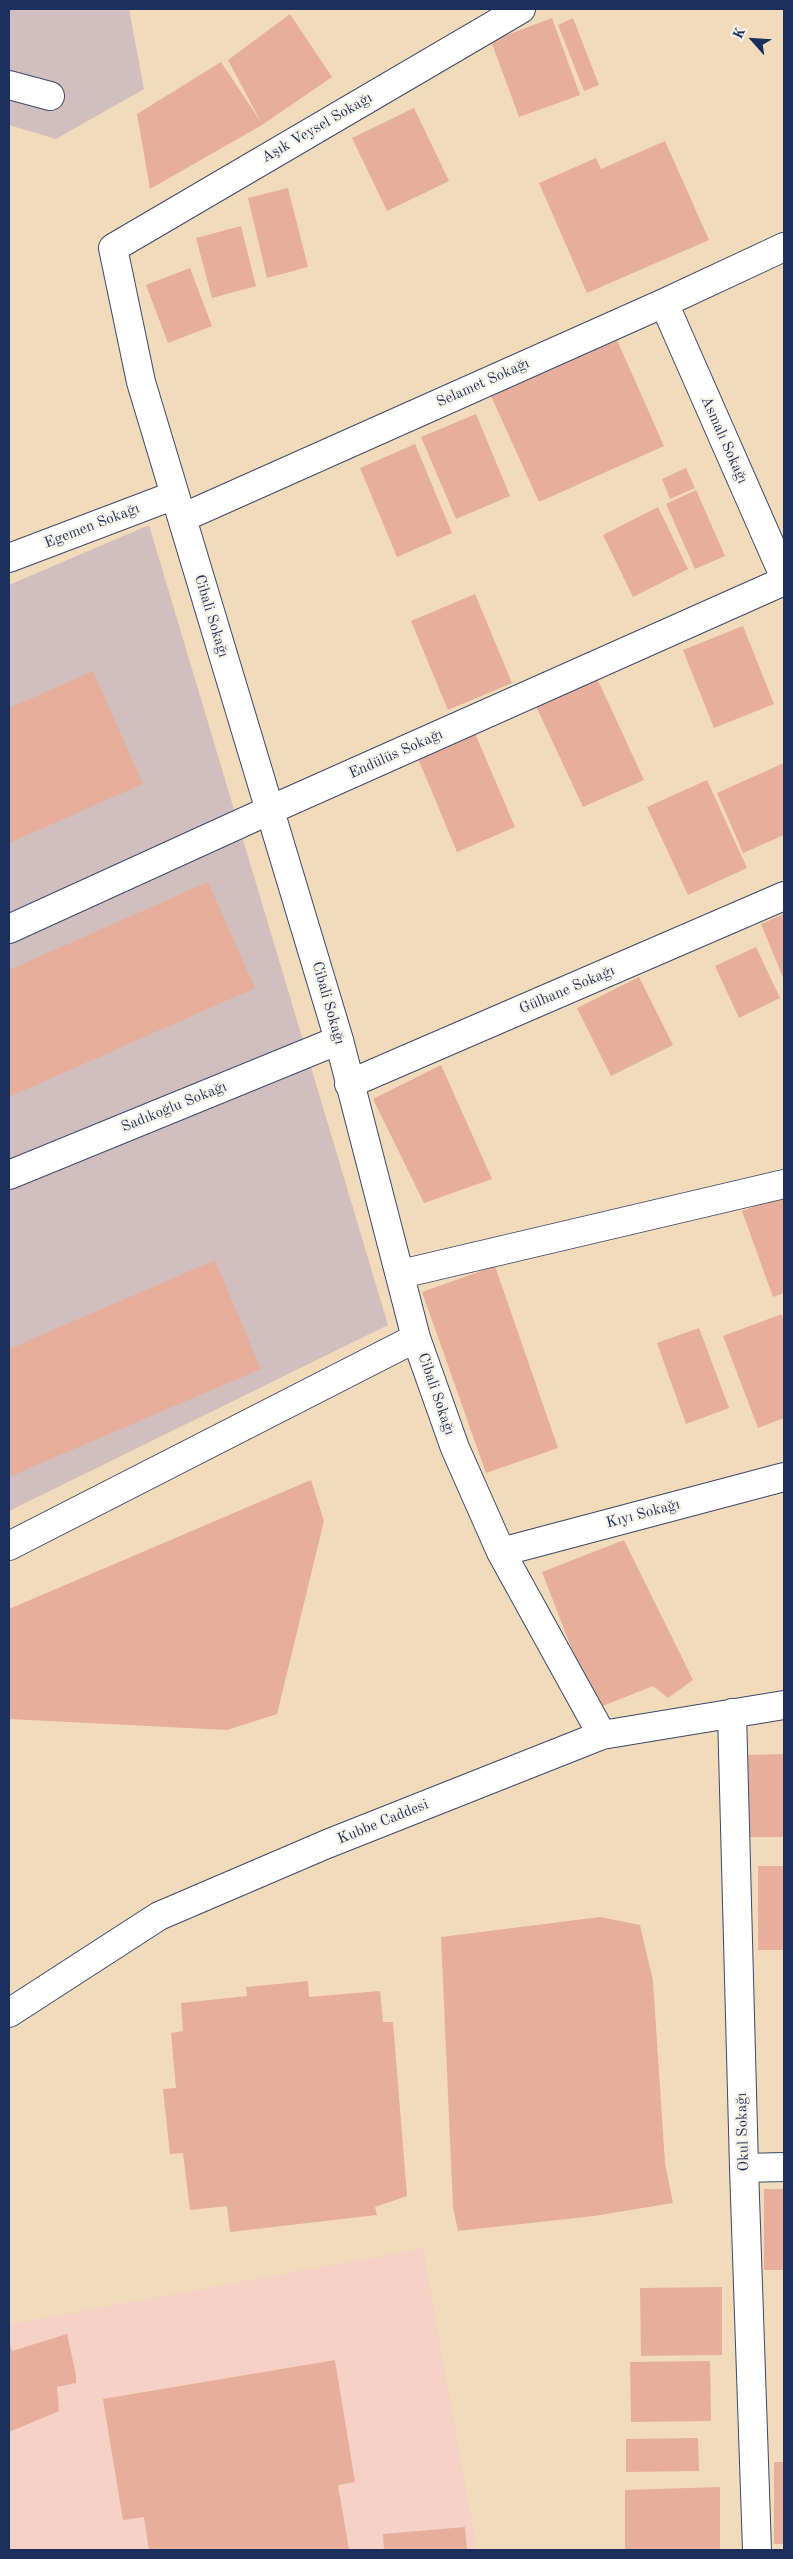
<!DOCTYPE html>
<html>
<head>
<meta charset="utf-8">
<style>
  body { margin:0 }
  #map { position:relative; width:793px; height:2559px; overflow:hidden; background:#f1dbbb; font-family:"Old Standard TT",serif }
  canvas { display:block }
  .frame { position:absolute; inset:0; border:10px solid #1b2f5e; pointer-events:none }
  .north { position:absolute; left:728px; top:15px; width:50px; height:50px; -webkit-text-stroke:4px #f7f3e8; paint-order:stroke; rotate:296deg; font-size:14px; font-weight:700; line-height:20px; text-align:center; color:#1b2f5e }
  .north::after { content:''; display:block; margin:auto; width:18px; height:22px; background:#1b2f5e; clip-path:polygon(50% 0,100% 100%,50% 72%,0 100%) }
</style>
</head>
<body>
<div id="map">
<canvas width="793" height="2559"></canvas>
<div class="frame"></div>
<div class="north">K</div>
</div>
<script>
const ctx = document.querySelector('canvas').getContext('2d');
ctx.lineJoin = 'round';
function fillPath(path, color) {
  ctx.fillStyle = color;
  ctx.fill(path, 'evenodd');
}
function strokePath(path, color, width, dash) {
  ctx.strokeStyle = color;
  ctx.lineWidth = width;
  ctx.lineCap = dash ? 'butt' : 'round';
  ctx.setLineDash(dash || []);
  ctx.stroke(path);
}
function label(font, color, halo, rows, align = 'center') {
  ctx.font = font + ' "Old Standard TT",serif';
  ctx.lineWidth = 4.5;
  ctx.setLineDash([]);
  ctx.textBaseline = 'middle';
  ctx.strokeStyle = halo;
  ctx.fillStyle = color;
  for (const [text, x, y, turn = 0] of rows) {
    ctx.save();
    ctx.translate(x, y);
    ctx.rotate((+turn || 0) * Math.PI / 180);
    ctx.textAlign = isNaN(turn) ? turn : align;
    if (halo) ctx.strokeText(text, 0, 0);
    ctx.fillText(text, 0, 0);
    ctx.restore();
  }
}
const built = new Path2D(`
  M423,2248L477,2550H9V2324Z`);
const industrial = new Path2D(`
  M9,9H129L144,89L56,139L9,125Z
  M149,525L388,1325L9,1511V585Z`);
const building = new Path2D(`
  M290,14L332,77L262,125L150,189L137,114L221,62L261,122L228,60Z
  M552,18L580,95L519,117L491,41Z
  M573,18L599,85L584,91L558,25Z
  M414,108L449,181L387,211L352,138Z
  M665,141L709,240L587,293L539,183L596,158L601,169Z
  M288,188L308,267L267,278L248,198Z
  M241,226L256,286L212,298L196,238Z
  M190,268L212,326L168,343L146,285Z
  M617,340L664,446L539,502L491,396Z
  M476,414L510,496L456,519L421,437Z
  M415,444L452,533L397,557L360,468Z
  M686,468L695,488L670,499L662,479Z
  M696,490L725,556L695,569L666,504Z
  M658,507L688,569L633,597L603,535Z
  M475,594L512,683L448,710L411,621Z
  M743,626L774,704L714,728L683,650Z
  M93,671L143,784L9,843V708Z
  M596,676L644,780L583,807L535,704Z
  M474,731L515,827L457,852L417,756Z
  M784,763V835L743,853L717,793Z
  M707,780L747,868L688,895L647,807Z
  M208,882L255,988L9,1097V970Z
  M784,914V980L761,924Z
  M756,947L780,998L739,1018L715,966Z
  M639,977L673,1045L611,1076L577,1008Z
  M441,1065L492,1179L424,1203L373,1099Z
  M784,1195V1293L773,1297L742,1211Z
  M215,1260L261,1369L9,1477V1349Z
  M495,1266L558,1448L486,1473L422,1292Z
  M782,1314L784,1321V1418L758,1428L723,1336Z
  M699,1328L729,1408L686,1424L657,1343Z
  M311,1480L324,1521L277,1714L227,1730L9,1719V1609Z
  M624,1540L693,1680L668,1698L653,1686L595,1709L542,1572Z
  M784,1754V1837H747V1755Z
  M758,1866H784V1950H758Z
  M600,1917L640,1925L653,1981L665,2163L673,2203L594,2216L458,2231L453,2207L441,1937Z
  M308,1981L309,1997L380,1991L383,2022H393L407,2196L375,2207L377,2215L230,2232L227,2206L190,2210L183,2153L170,2154L163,2089L176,2088L171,2033L183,2031L181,2003L247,1996L246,1987Z
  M764,2189H784V2270H764Z
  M722,2287V2355L641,2356L640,2288Z
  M67,2334L76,2375V2383L57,2387L59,2411L9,2432V2341L12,2351Z
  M335,2360L355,2482L338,2485L349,2550H149L144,2517L123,2520L103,2399Z
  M710,2361L711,2421L631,2422L630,2362Z
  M698,2438L699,2471L626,2472V2439Z
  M774,2462H784V2544H774Z
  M720,2487V2550H625V2490Z
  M465,2527L467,2550H384L383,2534Z`);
const minor = new Path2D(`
  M521,9L113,248L141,382L339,1040L416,1338L455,1448L501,1552L602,1735
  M9,85L50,96
  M664,303L784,576
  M182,518L664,303L784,247
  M9,558L175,495
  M9,929L270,810L784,581
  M349,1084L784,896
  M9,1175L339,1040
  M401,1274L784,1184
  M9,1546L416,1338
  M501,1552L784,1477
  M732,1713L744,2168L757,2550
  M9,2013L159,1916L327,1844L602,1735L784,1705
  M744,2168L784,2167`);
const streetNames = [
  ["Aşık Veysel Sokağı",317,128,-30],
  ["Selamet Sokağı",483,383,-24],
  ["Asmalı Sokağı",724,440,66],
  ["Egemen Sokağı",92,526,-21],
  ["Cibali Sokağı",211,616,73],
  ["Endülüs Sokağı",396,754,-24],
  ["Gülhane Sokağı",567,990,-23],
  ["Cibali Sokağı",328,1003,74],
  ["Sadıkoğlu Sokağı",174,1107,-22],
  ["Cibali Sokağı",436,1394,71],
  ["Kıyı Sokağı",643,1514,-15],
  ["Kubbe Caddesi",383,1822,-22],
  ["Okul Sokağı",743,2132,-92]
];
fillPath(built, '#f6d1c5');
fillPath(industrial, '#d1bfbf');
fillPath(building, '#e7af9b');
strokePath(minor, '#3b496c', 30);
strokePath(minor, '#fff', 28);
label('15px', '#1b2f5e', '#f7f3e8', streetNames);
</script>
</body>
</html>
